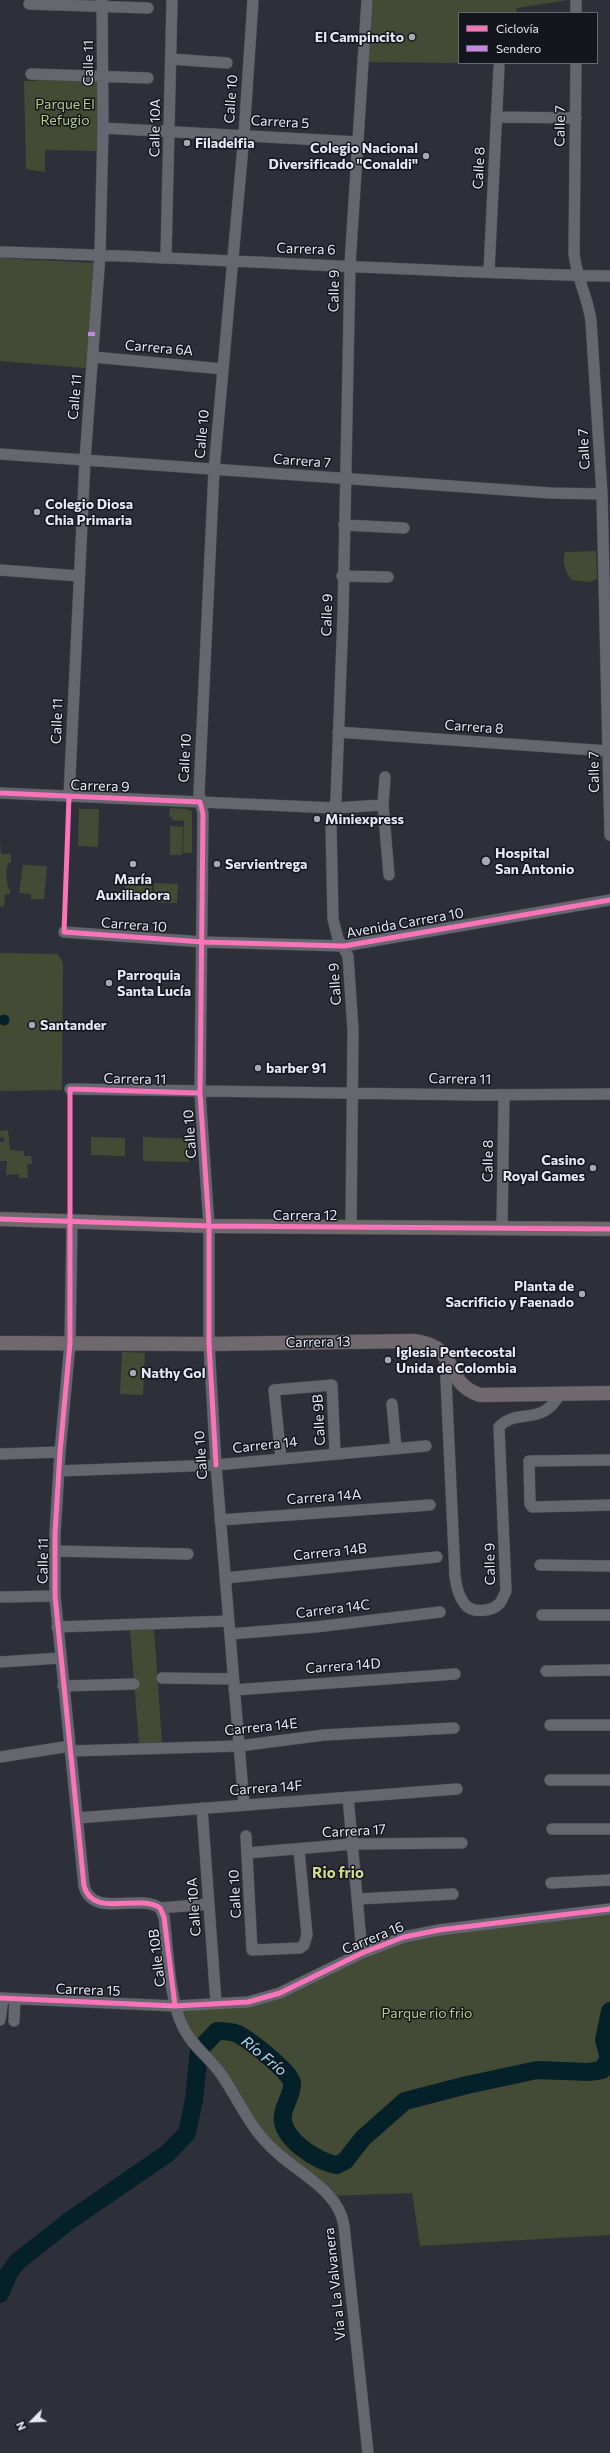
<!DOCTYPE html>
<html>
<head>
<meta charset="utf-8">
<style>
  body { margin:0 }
  #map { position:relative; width:610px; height:2453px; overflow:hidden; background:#2e3039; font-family:Commissioner,sans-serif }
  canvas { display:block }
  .legend { position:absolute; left:458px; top:12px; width:140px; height:52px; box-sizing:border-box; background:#14151d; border:1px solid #686a73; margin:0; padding:5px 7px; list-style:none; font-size:12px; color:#e7e9f5 }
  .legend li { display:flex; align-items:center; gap:8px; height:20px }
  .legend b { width:20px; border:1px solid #686a73 }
  .north { position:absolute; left:12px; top:2401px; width:40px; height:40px; -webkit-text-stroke:3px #14151d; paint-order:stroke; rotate:246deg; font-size:11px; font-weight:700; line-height:16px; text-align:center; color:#e7e9f5 }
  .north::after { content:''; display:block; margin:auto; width:14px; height:18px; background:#e7e9f5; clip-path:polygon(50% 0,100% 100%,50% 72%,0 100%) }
</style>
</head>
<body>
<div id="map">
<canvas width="610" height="2453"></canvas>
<ul class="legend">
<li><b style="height:5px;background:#fb73b8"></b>Ciclovía</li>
<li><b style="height:5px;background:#c787e3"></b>Sendero</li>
</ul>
<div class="north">N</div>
</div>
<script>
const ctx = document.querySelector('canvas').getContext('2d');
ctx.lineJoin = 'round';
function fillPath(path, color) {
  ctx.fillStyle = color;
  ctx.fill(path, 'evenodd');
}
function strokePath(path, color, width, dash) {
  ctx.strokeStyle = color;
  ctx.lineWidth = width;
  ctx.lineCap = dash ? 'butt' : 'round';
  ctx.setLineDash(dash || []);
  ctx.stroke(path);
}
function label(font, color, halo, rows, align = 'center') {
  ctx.font = font + ' Commissioner,sans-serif';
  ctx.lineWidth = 3;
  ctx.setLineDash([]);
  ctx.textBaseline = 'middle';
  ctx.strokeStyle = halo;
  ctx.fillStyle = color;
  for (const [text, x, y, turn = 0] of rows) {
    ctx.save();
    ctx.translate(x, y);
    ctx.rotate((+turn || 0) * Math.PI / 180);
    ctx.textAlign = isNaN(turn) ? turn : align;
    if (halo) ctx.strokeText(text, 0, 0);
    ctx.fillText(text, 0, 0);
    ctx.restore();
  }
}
const green = new Path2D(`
  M367,0H568L517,8L516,13H459V63L363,62Z
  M38,74L103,76L102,151L45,150V172L26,169L24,81H38Z
  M0,258L95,263L86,368L0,361Z
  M596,551L597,579L589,582L572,580C565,571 562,564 565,552Z
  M170,808L187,809L192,811V853H183L184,821L172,820V817H169Z
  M79,809H99L98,847L78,846Z
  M170,826L183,827L182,855H170Z
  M0,839L1,854H11V863H8L6,873L8,888L11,891L9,894H5L4,907L0,906Z
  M23,865L47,866L44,899H31V894L19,893Z
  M154,883L178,884L177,903L154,902Z
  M125,885L152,886L151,900L125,899Z
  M0,953L58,954L63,963L62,1090L0,1091Z
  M8,1130L10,1150L24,1151V1156H31L32,1164H27L28,1178H19V1174L6,1175L7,1161H0V1142L5,1141L3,1137H0V1131Z
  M91,1137L125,1138V1156L91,1155Z
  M143,1137L189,1139V1162L143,1161Z
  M122,1352L145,1353L143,1395L120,1394Z
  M154,1628L162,1743L139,1744L130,1630Z
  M610,1909V2235L420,2246L412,2193L330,2196L287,2162L210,2061L175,2006L248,2002L389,1942Z`);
const water = new Path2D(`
  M-1.5 1020a5.5 5.5 0 1 1 11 0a5.5 5.5 0 1 1-11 0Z`);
const river = new Path2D(`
  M0,2294L9,2273L17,2262L69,2221L168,2153L187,2133L194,2100L199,2050L217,2031C223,2031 233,2032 238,2034C249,2040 290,2071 292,2083C293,2093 284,2105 283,2115C279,2137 318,2163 337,2165L345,2161L363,2138L405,2101L467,2085L537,2070L589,2072L602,2070L609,2058L604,2040L610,2011`);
const minor = new Path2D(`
  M576,0V13
  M29,4L148,8
  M171,59L227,63
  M576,63L574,253C576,277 588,297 591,321L602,494L610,835
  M31,74L148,78
  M496,117L576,118
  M103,128L358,142
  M0,252C203,257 407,272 610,276
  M166,256L172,0
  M489,271L499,67
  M93,357L223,369
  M0,454L550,493L602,494
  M344,525L404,528
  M0,570L79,576
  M342,576L388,577
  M338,732L608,751
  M385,777L383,805L389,875
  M0,793L334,808L383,805
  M69,797L85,460L100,254L103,128L102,0
  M64,932L203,942L344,946L610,900
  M70,1089L475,1095L610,1094
  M72,1222L70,1343L60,1452L55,1534V1596L84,1886C93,1919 138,1893 160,1908L164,1917C168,1948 169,2000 183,2027C192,2046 209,2057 221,2074C237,2097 248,2124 268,2144C292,2171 339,2188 344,2226L368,2453
  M351,1227L353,1030L348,956L338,939L333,919L331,825L336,799L343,616L350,265L367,0
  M502,1228L504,1095
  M445,1357L455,1576C456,1585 458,1595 464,1603C471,1614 492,1612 500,1603C502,1600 504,1595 506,1591L499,1427C517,1407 541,1428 560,1394
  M392,1404L396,1448
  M0,1454L60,1452
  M281,1458L274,1390L332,1385L335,1453
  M610,1460L529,1461L530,1504L532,1507L610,1505
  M59,1471L216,1465L426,1446
  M220,1520L430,1505
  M55,1551L188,1554
  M540,1565L610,1566
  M225,1578L437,1557
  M0,1597L55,1596
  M542,1615H610
  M57,1627L229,1621
  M230,1634L316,1627L440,1612
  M0,1662L60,1658
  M546,1671L610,1670
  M162,1678L233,1679
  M63,1686L134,1684
  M234,1690L455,1674
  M550,1725H610
  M71,1751L239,1746L324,1735L454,1728
  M0,1757L70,1746
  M550,1780H610
  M348,1797L362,1953
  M244,1805L216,1465L209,1344V1226L200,1093L203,814L199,793L214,470L244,135L253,0
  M202,1808L216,2003
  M77,1818L457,1789
  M552,1829H610
  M246,1836L252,1950L300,1948L304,1945L307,1935L299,1850
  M247,1853L354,1844L462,1843
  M551,1883L610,1880
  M358,1899L453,1894
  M160,1908L209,1904
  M0,1998L175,2006L248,2002L280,1993L362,1953L404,1937L439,1930L610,1909
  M0,2020L3,1998
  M14,2021L15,1999`);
const major = new Path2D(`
  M0,1219L209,1226L610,1229
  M0,1343L209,1344L414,1341C462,1347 441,1382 480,1395L610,1393`);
const quiet = new Path2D(`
  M88,334H95`);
const cycleway = new Path2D(`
  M0,793L200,802L203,814L200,1093L209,1226V1344L216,1465
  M69,797L64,932L203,942L344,946L610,900
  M0,1219L209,1226L610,1229
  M0,1998L175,2006L248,2002L280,1993L362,1953L404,1937L439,1930L610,1909
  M175,2006L164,1917L160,1908C138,1893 93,1919 84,1886L55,1596V1534L60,1452L70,1343V1089L200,1093`);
const markers = [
  [412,37,4,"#a6a8b3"],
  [187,143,4,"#a6a8b3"],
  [426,156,4,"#a6a8b3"],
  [37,512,4,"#a6a8b3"],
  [317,819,4,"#a6a8b3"],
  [486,861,5,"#a6a8b3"],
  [133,864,4,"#a6a8b3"],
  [217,864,4,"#a6a8b3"],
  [109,983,4,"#a6a8b3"],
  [32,1025,4,"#a6a8b3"],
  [258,1068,4,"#a6a8b3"],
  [593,1168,4,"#a6a8b3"],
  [582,1294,4,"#a6a8b3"],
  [388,1360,4,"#a6a8b3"],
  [133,1373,4,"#a6a8b3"]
];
const poiNames = [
  ["El Campincito",404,37,"right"],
  ["Filadelfia",195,143],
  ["Colegio Nacional",418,148,"right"],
  ["Diversificado \"Conaldi\"",418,164,"right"],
  ["Colegio Diosa",45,504],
  ["Chia Primaria",45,520],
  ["Miniexpress",325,819],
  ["Hospital",495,853],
  ["San Antonio",495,869],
  ["Servientrega",225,864],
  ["María",133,879,"center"],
  ["Auxiliadora",133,895,"center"],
  ["Parroquia",117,975],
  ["Santa Lucía",117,991],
  ["Santander",40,1025],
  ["barber 91",266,1068],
  ["Casino",585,1160,"right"],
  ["Royal Games",585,1176,"right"],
  ["Planta de",574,1286,"right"],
  ["Sacrificio y Faenado",574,1302,"right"],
  ["Iglesia Pentecostal",396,1352],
  ["Unida de Colombia",396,1368],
  ["Nathy Gol",141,1373]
];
const streetNames = [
  ["Calle 11",88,63,-90],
  ["Calle 10",231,99,-86],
  ["Carrera 5",280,122,3],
  ["Calle 7",560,126,-89],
  ["Calle 10A",155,128,-89],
  ["Calle 8",479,168,-87],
  ["Carrera 6",306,249,2],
  ["Calle 9",334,291,-89],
  ["Carrera 6A",159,348,5],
  ["Calle 11",75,397,-85],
  ["Calle 10",202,434,-85],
  ["Calle 7",584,449,-93],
  ["Carrera 7",302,461,4],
  ["Calle 9",327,615,-88],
  ["Calle 11",57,721,-88],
  ["Carrera 8",474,727,4],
  ["Calle 10",185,758,-87],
  ["Calle 7",594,772,-91],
  ["Carrera 9",100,786,2],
  ["Avenida Carrera 10",405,923,-10],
  ["Carrera 10",134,925,4],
  ["Calle 9",335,984,-94],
  ["Carrera 11",135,1079,1],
  ["Carrera 11",460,1079,1],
  ["Calle 10",190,1134,-94],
  ["Calle 8",488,1161,-89],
  ["Carrera 12",305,1215],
  ["Carrera 13",318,1342,-1],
  ["Calle 9B",319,1420,-93],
  ["Carrera 14",265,1445,-6],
  ["Calle 10",201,1455,-94],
  ["Carrera 14A",324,1497,-4],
  ["Carrera 14B",330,1552,-6],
  ["Calle 11",43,1561,-89],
  ["Calle 9",490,1564,-91],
  ["Carrera 14C",333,1609,-7],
  ["Carrera 14D",343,1666,-4],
  ["Carrera 14E",261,1727,-6],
  ["Carrera 14F",266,1788,-4],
  ["Carrera 17",354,1831,-3],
  ["Calle 10",235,1894,-93],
  ["Calle 10A",194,1907,-94],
  ["Carrera 16",373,1938,-22],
  ["Calle 10B",157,1958,-97],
  ["Carrera 15",88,1990,2],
  ["Vía a La Valvanera",335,2284,-96]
];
const parkNames = [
  ["Parque El",65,104],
  ["Refugio",65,120],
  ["Parque rio frio",427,2013]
];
const neighbourhoodNames = [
  ["Rio frio",338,1873]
];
const waterNames = [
  ["Río Frío",264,2056,39]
];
fillPath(green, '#444b34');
fillPath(water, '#042029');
strokePath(river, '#042029', 18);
strokePath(minor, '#494b53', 12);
strokePath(major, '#494b53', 15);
strokePath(minor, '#65666e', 11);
strokePath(major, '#6f696e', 14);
strokePath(quiet, '#c787e3', 4, [8, 4]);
strokePath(cycleway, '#fb73b8', 5);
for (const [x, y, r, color] of markers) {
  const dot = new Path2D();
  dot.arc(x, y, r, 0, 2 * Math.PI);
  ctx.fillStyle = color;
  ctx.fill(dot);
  strokePath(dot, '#14151d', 1.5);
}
label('bold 14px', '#e7e9f5', '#14151d', poiNames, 'left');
label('14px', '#e7e9f5', '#14151d', streetNames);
label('14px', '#b7cb82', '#14151d', parkNames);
label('bold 15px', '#d7da8c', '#14151d', neighbourhoodNames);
label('italic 15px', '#9ce4fa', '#14151d', waterNames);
</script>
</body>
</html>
